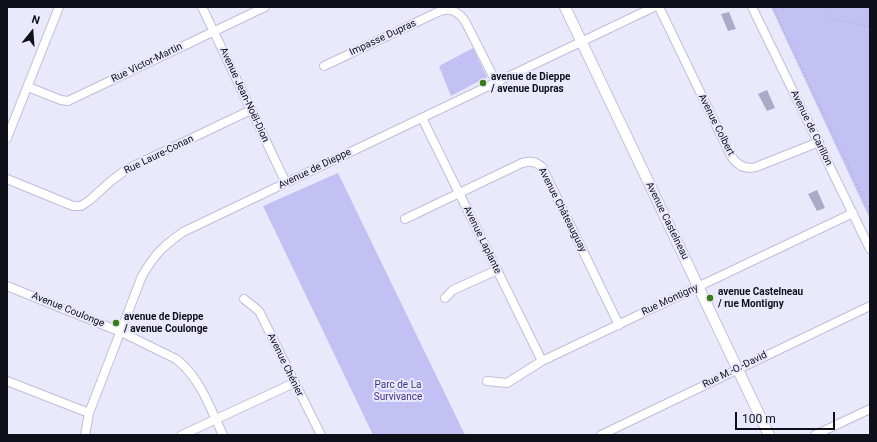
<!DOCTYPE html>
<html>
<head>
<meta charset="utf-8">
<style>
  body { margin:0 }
  #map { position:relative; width:877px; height:442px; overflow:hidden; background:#e9e9fb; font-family:Roboto,sans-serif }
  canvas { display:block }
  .frame { position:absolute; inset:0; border:8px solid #10101a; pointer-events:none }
  .north { position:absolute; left:12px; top:12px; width:40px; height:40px; -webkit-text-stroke:3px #e9e9fb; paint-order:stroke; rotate:17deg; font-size:11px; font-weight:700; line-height:16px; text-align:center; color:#10101a }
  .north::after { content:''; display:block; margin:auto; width:14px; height:18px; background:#10101a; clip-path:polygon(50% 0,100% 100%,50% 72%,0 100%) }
  .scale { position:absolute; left:735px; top:412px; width:100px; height:18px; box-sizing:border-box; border:2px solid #10101a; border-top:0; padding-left:5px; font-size:12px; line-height:14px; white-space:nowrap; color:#10101a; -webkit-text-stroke:3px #e9e9fb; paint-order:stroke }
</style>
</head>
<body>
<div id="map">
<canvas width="877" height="442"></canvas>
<div class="frame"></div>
<div class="north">N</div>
<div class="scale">100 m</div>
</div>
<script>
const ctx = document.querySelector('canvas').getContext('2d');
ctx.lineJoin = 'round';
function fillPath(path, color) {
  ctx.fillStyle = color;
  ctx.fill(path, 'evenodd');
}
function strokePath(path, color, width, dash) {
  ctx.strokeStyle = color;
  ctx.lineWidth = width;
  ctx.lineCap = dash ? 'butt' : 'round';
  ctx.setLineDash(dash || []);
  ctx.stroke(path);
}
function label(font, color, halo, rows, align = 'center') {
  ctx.font = font + ' Roboto,sans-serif';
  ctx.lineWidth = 4;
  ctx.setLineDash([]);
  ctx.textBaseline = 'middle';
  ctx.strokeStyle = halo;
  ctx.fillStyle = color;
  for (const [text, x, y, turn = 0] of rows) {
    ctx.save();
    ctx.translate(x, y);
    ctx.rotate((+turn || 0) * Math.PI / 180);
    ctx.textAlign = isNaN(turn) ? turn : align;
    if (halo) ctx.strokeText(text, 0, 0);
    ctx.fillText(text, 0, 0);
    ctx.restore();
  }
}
const green = new Path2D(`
  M771,7H870V219Z
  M473,48L487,77L451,96L439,66Z
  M338,173L465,435H373L263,206Z`);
const building = new Path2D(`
  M729,12L736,29L728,31L721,14Z
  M767,90L775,108L767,111L758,94Z
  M817,190L825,208L817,211L808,194Z`);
const path = new Path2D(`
  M773,7L870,212
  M822,7L833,19L870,27
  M7,11L9,7`);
const minor = new Path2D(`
  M202,7L286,183
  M659,7L731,156C737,165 745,170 756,167L819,142
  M752,7L870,249
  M324,66L438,12C450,7 458,11 465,21L496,82
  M28,87L61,100L68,101L265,7
  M422,118L542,361
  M7,138L59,7
  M7,179L73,206H81L90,200L111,181L127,169L251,110
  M405,219L522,163C531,161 535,161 542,167L619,325
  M7,286L121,332L176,359C200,377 210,408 223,435
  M445,298L453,290L497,270
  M244,299L259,311L321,435
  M7,381L89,413
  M487,381L507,383L542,361L853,213
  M85,435L89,413L142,276C155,254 162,247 183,232L654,7
  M182,435L294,383
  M601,435L870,306
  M815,435L870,409`);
const tertiary = new Path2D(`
  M565,7L769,435`);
const markers = [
  [483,83,4,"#3b7b19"],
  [710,298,4,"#3b7b19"],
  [116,323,4,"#3b7b19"]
];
const streetNames = [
  ["Impasse Dupras",383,38,-25],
  ["Rue Victor-Martin",147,63,-26],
  ["Avenue Jean-Noël-Dion",244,95,65],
  ["Avenue Colbert",716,125,63],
  ["Avenue de Carillon",811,128,64],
  ["Rue Laure-Conan",159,155,-26],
  ["Avenue de Dieppe",315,169,-26],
  ["Avenue Châteauguay",562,210,63],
  ["Avenue Castelneau",667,221,64],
  ["Avenue Laplante",482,240,64],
  ["Rue Montigny",670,300,-25],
  ["Avenue Coulonge",68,310,22],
  ["Avenue Chénier",285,365,64],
  ["Rue M.-O.-David",735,370,-26]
];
const poiNames = [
  ["avenue de Dieppe",491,77],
  ["/ avenue Dupras",491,89],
  ["avenue Castelneau",718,292],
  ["/ rue Montigny",718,304],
  ["avenue de Dieppe",124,317],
  ["/ avenue Coulonge",124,329]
];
const parkNames = [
  ["Parc de La",398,385],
  ["Survivance",398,397]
];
fillPath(green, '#c3c0f4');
fillPath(building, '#abaac7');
strokePath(minor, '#bfbedb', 10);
strokePath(tertiary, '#bfbedb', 12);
strokePath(path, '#a2a2b1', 1, [1, 3]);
strokePath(minor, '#fff', 8);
strokePath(tertiary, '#fff', 10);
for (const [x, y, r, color] of markers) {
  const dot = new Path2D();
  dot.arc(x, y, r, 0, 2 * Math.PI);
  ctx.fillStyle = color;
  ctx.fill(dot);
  strokePath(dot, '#e9e9fb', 1.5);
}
label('10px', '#10101a', '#e9e9fb', streetNames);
label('bold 10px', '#10101a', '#e9e9fb', poiNames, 'left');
label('10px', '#423187', '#e9e9fb', parkNames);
</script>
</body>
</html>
